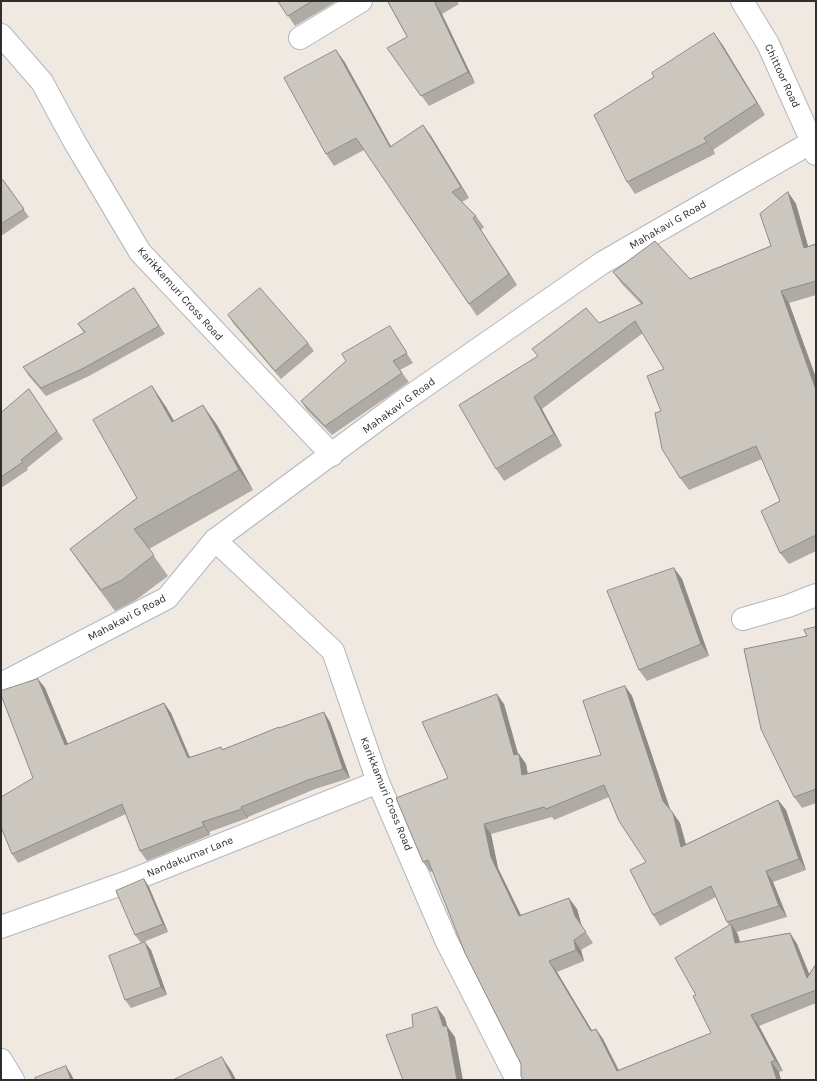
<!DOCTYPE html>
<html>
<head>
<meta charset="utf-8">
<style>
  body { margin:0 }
  #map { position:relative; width:817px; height:1081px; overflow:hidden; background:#efe9e1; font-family:Karla,sans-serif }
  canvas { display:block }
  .frame { position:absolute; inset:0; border:2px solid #2e2e2e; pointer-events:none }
</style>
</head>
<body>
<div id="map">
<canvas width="817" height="1081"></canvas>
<div class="frame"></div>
</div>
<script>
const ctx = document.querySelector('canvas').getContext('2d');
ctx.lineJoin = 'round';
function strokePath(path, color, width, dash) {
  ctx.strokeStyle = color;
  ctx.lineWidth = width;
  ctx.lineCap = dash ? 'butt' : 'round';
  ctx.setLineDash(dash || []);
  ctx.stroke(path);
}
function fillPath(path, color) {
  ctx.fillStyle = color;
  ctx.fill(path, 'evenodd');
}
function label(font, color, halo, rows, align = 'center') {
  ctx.font = font + ' Karla,sans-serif';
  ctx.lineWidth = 4;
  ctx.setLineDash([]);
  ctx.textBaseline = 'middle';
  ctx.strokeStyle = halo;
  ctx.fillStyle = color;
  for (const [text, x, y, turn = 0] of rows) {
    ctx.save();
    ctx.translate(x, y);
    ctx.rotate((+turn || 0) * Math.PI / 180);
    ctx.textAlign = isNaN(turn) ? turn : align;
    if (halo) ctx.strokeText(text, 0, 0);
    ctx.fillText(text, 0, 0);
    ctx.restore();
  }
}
const minor = new Path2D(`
  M1,35L42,82L74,141L140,252L332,455
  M300,38L361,1
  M215,540L333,651L378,782L446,940L517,1080
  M743,619L788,606L816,595
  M1,927L130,881L378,782
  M1,1060L13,1080`);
const tertiary = new Path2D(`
  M1,684L167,598L215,540L399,404L602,263L812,142`);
const secondary = new Path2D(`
  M742,1L768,44L812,142L816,154`);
const wall = new Path2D(`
  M278,1H337L295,26Z
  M387,1H457L459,4L442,14L475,83L429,106L387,48L407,37Z
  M722,44L765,115L713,150L715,154L635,194L627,182Z
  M344,61L391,147L423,125L431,136L469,198L462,202L476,216L484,227L481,230L517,285L477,316L364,150L334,166L326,154Z
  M3,180L29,217L1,236V181Z
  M788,192L796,204L808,246L816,244V295L789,303L816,378V551L789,564L780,553V501L762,459L689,490L680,478L661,411L664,369L643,333L542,409L562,446L504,481L496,469L538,356L532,349L599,323L641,304L622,284L613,272L690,279L771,246Z
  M134,288L165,334L89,376L46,396L28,375L23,367L84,333L78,324Z
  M228,315L308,343L314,351L281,379L233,323Z
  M396,336L413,363L400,370L409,382L332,435L307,410L301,401Z
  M152,386L166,407L174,421L217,425L253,490L149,549L168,576L136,600L115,611L84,569L70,549L137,498Z
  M29,389L63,439L27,468L28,470L1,488V413Z
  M674,568L682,579L709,656L647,681L639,670Z
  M816,627V803L802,808L794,797L807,636Z
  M38,679L45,688L68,744L164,703L171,713L190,757L223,749L280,728L330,722L350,778L315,789L248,817V818L209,832L210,835L147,861L140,851L126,814L18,863L12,854L33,778Z
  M625,686L632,696L670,809L680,823L686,844L778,800L786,810L806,870L773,882L787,917L737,932L738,935L740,942L790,933L797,944L809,974L816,964V1003L759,1026L783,1071L779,1072L523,1080L521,1064L433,871L430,872L423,862L448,778L504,704L518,754H519L526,764L528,773L601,755ZM609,797L646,862L653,915L660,926L716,897L727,922L729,925L711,1033L619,1070L603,1039L596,1029L592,1031L557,972L584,961L581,950L593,943L582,927L577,909L521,915L498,868L491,834L552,817L554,820Z
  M144,879L149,887L168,932L141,943L135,935Z
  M151,950L167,995L131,1008L125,1000Z`);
const shadedWall = new Path2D(`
  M435,3L442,14L475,83L468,72Z
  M714,33L722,44L765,115L757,103Z
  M336,50L344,61L398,159L390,147Z
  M423,125L431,136L469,198L461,187Z
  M704,138L713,150L715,154L707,142Z
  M788,192L796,204L812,260L804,248Z
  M473,218L481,230L517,285L509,274Z
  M781,291L789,303L816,378V390Z
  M152,386L166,407L186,442L172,422Z
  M534,397L542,409L562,446L554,434Z
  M203,405L217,425L253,490L239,470Z
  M674,568L682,579L709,656L701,644Z
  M38,679L45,688L72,754L65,745Z
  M625,686L632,696L671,812L663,801Z
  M497,694L504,704L520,761L519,754L526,764L529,785L522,775L514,755Z
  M164,703L171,713L194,768L188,758Z
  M324,712L330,722L350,778L343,769Z
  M778,800L786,810L806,870L799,859Z
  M241,807L248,817V818L242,809Z
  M673,813L680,823L689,857L681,847Z
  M202,822L209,832L210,835L204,826Z
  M484,824L491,834L498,868L526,926L519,916L491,857Z
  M766,871L773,882L787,917L779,906Z
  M144,879L149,887L168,932L163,924Z
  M569,898L577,909L582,927L593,943L575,916Z
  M731,924L738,935L743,953L735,943Z
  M790,933L797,944L815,988L807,978Z
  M574,940L581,950L584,961L576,950Z
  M145,942L151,950L167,995L161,987Z
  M549,961L557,972L599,1042L591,1031Z
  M437,1007L445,1018L448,1029L447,1026L455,1037L463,1080H457L443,1026Z
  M751,1015L759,1026L783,1071L775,1060Z
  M596,1029L603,1039L623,1080L617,1071Z
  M222,1057L232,1072L236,1080H233Z
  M771,1062L779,1072L781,1080H777Z
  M66,1066L71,1074L74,1080H71Z`);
const building = new Path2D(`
  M278,1H312L288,16Z
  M388,1H438L435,3L468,72L421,96L387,48L407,37Z
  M714,33L757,103L704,138L707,142L627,182L594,115L654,77L652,73Z
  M336,50L390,147L423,125L461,187L452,192L476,216L473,218L509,274L469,304L356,138L326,154L284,78Z
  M3,180L24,209L1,224V181Z
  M788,192L804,248L816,244V281L781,291L816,390V535L780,553L761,511L780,501L756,446L680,478L662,449L655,413L661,411L647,376L664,369L635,321L534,397L554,434L496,469L459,405L538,356L532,349L586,308L599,323L643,303L613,272L655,241L690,279L771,246L760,214Z
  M134,288L159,326L84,368L41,388L23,367L85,332L78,324Z
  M260,288L308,343L275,371L228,315Z
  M390,326L407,353L393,361L402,373L325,426L301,401L346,361L342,354Z
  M152,386L172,422L203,405L239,470L134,529L154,555L122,580L101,590L70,549L137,498L93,420Z
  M29,389L57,431L21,460L23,462L1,477V413Z
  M674,568L701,644L639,670L607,591Z
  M816,627V789L794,797L761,729L744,649L807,636L804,630Z
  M38,679L65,745L164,703L188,758L221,747L222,750L279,727V728L324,712L343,769L308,780L241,807L242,809L202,822L204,826L140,851L122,804L12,854L1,827V797L33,778L1,695V691Z
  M625,686L663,801L673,813L681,847L778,800L799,859L766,871L779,906L727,922L711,886L653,915L630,870L646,862L619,821L604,785L546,809L544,807L484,824L491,857L519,916L569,898L575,916L586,932L574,940L576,950L549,961L591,1031L596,1029L617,1071L711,1033L693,996L696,995L675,958L731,924L735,943L790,933L807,978L816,964V990L751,1015L775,1060L771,1062L777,1080H523L521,1076V1064L465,953L428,860L423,862L396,798L448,778L422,722L497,694L514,755L519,754L522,775L601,755L583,701Z
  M144,879L163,924L135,935L116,891Z
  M145,942L161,987L125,1000L109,956Z
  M437,1007L443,1026H447L457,1080H403L386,1035L413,1027L412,1015Z
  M222,1057L233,1080H173Z
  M66,1066L71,1080H36L35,1078Z`);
const streetNames = [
  ["Chittoor Road",782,76,65],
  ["Mahakavi G Road",668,225,-30],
  ["Karikkamuri Cross Road",180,294,48],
  ["Mahakavi G Road",399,406,-36],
  ["Mahakavi G Road",127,618,-28],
  ["Karikkamuri Cross Road",386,794,68],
  ["Nandakumar Lane",190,857,-22]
];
strokePath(minor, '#b4b7c1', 24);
strokePath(tertiary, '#b4b7c1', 24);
strokePath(secondary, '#b4b7c1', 24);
strokePath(minor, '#fff', 22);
strokePath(tertiary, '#fff', 22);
strokePath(secondary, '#fff', 22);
fillPath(wall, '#afaba4');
fillPath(shadedWall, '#8e8b86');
fillPath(building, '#cbc7bf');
strokePath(building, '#8e8b86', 1);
label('11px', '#2e2e2e', '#fff', streetNames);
</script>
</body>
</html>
